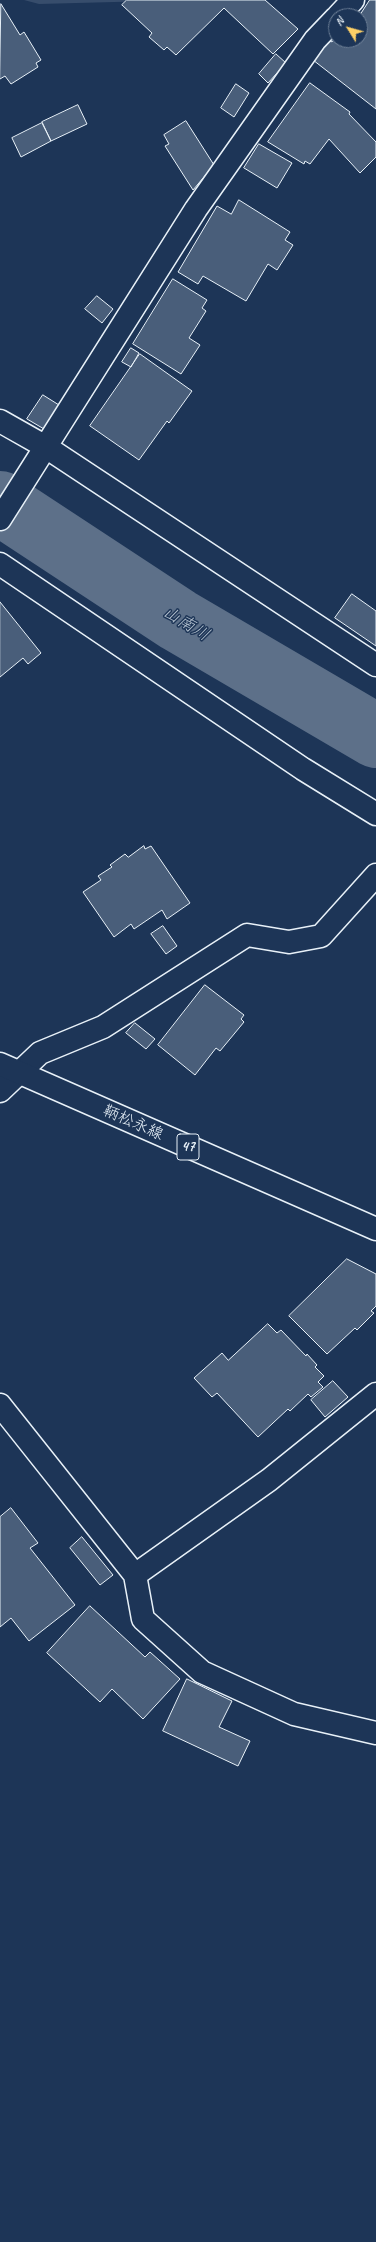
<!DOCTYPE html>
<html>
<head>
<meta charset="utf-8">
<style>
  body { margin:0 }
  #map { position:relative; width:376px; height:2242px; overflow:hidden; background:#1d3557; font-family:Caveat,sans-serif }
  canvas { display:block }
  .north { position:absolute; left:328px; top:8px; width:40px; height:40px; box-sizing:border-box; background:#1d3557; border:1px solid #6e8097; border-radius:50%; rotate:307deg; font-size:11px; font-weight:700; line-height:16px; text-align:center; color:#e8f1f8 }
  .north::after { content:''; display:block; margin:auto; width:14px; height:18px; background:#ffd166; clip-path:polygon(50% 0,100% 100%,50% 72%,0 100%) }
</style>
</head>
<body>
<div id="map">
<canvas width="376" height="2242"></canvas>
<div class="north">N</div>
</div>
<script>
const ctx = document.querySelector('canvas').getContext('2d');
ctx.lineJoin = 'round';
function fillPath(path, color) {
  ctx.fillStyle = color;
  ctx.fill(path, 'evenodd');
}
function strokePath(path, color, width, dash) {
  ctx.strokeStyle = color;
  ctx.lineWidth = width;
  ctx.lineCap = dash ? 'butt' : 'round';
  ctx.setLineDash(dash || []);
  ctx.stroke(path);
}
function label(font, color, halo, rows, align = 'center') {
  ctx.font = font + ' Caveat,"Klee One",sans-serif';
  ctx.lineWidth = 3;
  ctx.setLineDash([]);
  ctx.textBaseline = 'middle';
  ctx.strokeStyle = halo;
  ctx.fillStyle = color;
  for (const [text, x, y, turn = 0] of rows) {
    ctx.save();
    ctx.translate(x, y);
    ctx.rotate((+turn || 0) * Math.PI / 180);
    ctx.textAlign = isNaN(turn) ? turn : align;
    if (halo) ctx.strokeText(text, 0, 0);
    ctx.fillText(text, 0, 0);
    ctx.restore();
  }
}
const green = new Path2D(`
  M24,0H190L39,4Z`);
const river = new Path2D(`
  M0,503L178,620L376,736`);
const building = new Path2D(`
  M127,0H265L298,29L273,54L224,8L176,55L167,47L164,50L149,37L152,33L122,5Z
  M370,0H376V109L313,60L329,40L332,42L336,37V40H360V16H352L356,11L360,14Z
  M1,4L20,35L24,32L41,60L36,63L38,67L11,84L5,76L0,79Z
  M276,54L286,63L268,83L259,74Z
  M310,83L350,112L349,114L376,142V157L360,173L329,139L310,164L305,161L304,164L268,142Z
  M236,84L249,93L234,117L221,108Z
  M78,105L87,124L51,141L42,122Z
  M186,121L214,165L193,190L165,146L169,144L164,135Z
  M42,123L51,141L21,157L12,138Z
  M259,144L292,163L277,188L244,168Z
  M239,200L290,232L285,240L293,245L277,270L268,264L246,301L203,276L198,284L178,272L217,206L231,214Z
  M173,279L207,300L202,308L206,311L189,338L200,345L181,374L133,344Z
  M97,296L113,309L102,323L85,309Z
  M131,348L139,353L131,367L122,362Z
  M140,354L192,391L169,423L167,421L139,460L90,426Z
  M43,395L59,405L44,429L27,419Z
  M352,594L376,611V646L335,618Z
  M0,602L41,653L28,664L23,658L0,677Z
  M144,846L145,849L151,846L190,903L167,919L162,910L134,929L131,924L114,937L83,892L101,880L98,876L112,867L110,865L125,854L128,857Z
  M163,926L177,946L166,954L151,934Z
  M205,985L244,1015L241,1019L244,1022L220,1051L216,1048L195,1075L158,1045Z
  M135,1023L155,1039L146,1049L126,1033Z
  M347,1259L376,1274V1306L371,1311L374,1313L357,1330L355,1328L327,1354L289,1316Z
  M268,1324L277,1333L281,1330L306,1356L307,1354L317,1365L315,1367L324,1376L318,1382L323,1387L311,1397L308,1394L290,1411L288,1409L258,1437L217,1393L212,1397L194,1378L222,1353L228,1360Z
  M333,1381L348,1397L325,1417L311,1400Z
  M11,1508L38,1543L30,1548L75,1605L29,1641L11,1618L0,1627V1517Z
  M82,1537L113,1575L100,1585L70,1548Z
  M90,1606L145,1657L150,1652L180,1679L143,1719L112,1689L100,1702L47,1653Z
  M187,1679L232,1701L219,1727L250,1741L238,1766L163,1731Z`);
const minor = new Path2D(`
  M338,16L353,0
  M0,421L46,447L376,665
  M0,519L196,209L315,40L336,18
  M0,564L303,769L376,814
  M0,1091L40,1053L103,1027L247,935L289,942L321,936L376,875
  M0,1405L135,1575L143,1619L202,1672L294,1714L376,1733
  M135,1575L269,1480L376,1394`);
const primary = new Path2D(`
  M0,1064L376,1229`);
const shields = [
  [188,1147,22]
];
const shieldNames = [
  ["47",188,1147]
];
const streetNames = [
  ["鞆松永線",133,1123,24]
];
const waterNames = [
  ["山南川",186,624,31]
];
fillPath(green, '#374d6c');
strokePath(river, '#5d7089', 64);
fillPath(building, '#495e7a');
strokePath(building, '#e8f1f8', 1);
strokePath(minor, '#e8f1f8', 25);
strokePath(primary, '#e8f1f8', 25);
strokePath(minor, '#1d3557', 22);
strokePath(primary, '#1d3557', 22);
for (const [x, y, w] of shields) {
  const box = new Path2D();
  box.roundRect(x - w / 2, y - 13, w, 26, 3);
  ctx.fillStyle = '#1d3557';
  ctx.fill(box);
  strokePath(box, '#e8f1f8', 1);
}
label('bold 15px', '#e8f1f8', null, shieldNames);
label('16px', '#e8f1f8', '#1d3557', streetNames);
label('italic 17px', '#b7c4d1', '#1d3557', waterNames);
</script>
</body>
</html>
